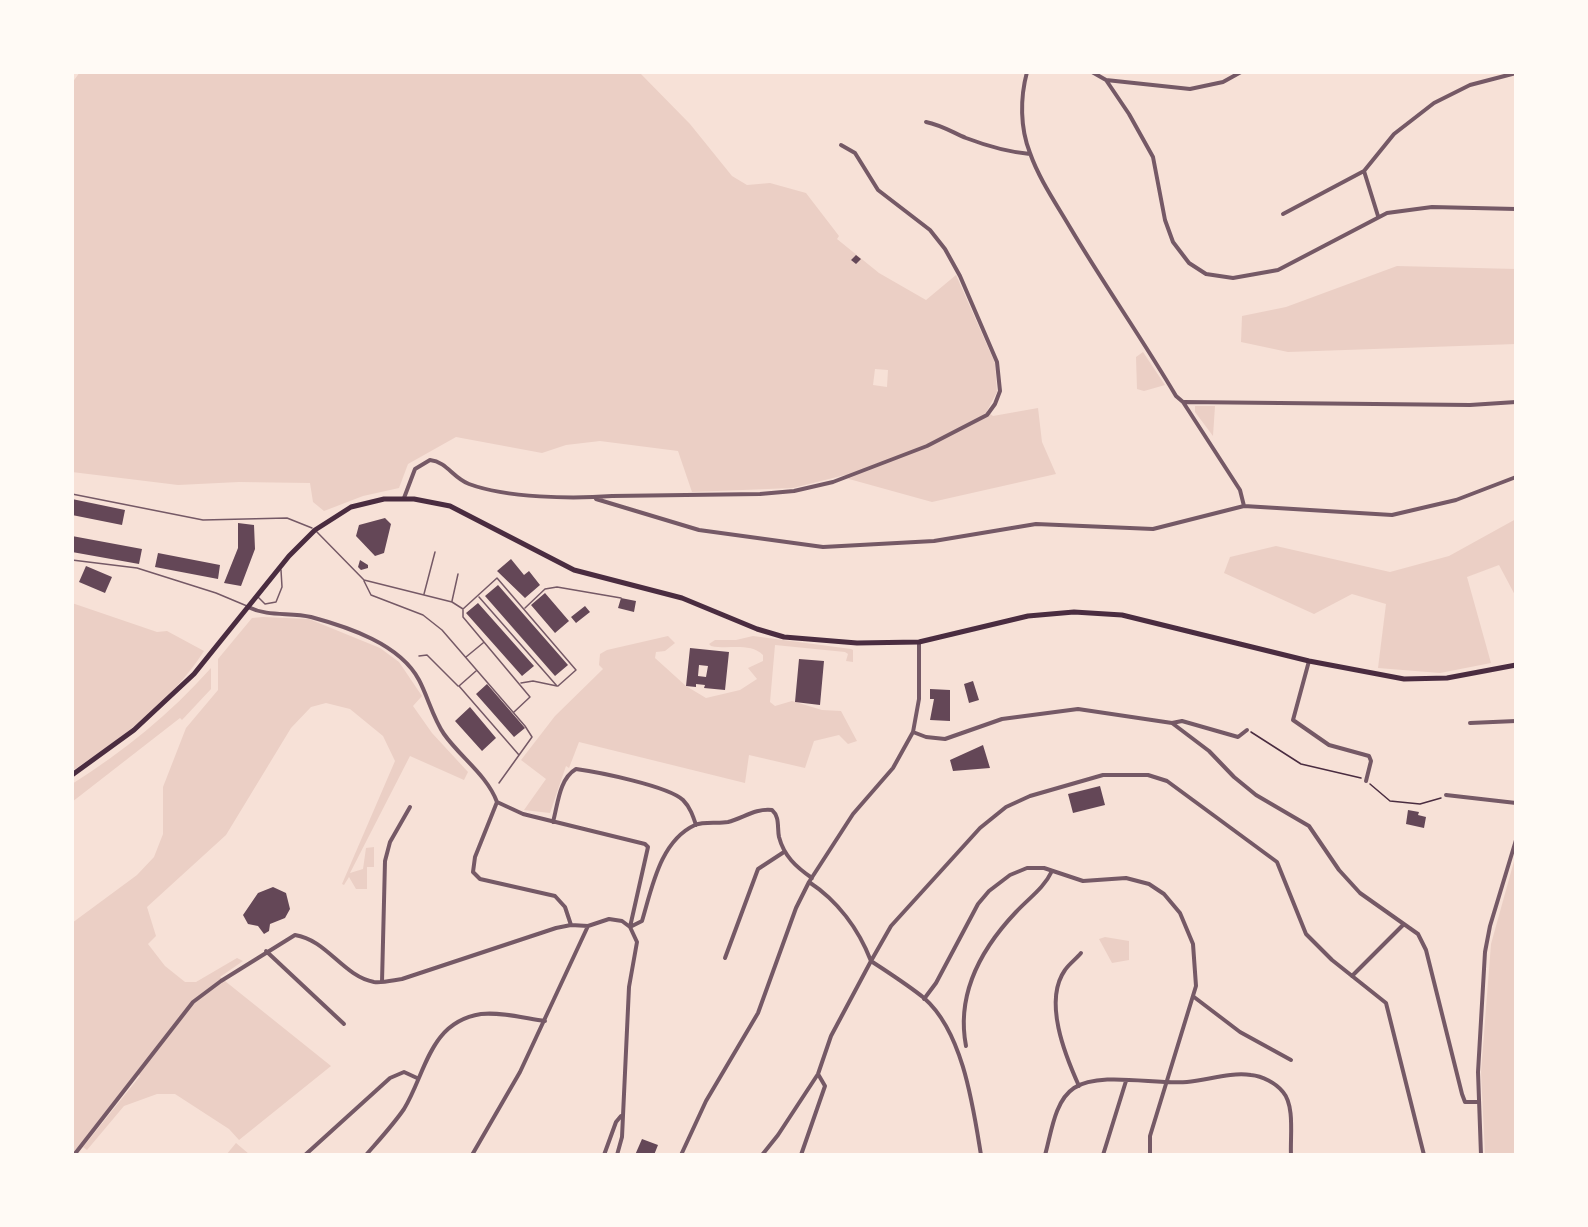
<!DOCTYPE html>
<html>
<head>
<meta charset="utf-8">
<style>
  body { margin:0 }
  #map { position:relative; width:1588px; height:1227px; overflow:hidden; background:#f7e1d7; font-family:"IBM Plex Serif",serif }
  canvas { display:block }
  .frame { position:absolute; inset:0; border:74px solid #fffaf5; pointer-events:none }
</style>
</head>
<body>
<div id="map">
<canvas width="1588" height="1227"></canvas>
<div class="frame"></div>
</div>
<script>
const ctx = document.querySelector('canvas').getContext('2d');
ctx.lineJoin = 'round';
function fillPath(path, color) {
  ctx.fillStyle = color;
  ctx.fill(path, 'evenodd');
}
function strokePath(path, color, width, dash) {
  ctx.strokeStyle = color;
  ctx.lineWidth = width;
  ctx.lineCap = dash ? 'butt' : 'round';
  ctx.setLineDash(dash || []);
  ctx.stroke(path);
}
const green = new Path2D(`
  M80,72H639L690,124L732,176L747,185L770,183L806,193L839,236L837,239L879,273L926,300L956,275L995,363L997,392L987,411L993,416L1038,408L1042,442L1056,474L932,502L849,479L845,475L793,488L692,492L678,451L600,441L566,445L542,453L456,437L408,464L399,488L363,496L324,511L313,502L310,483L239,482L178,485L72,472V83ZM875,369L888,370L887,387L873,385Z
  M1397,266L1516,269V344L1288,352L1241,342L1242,316L1286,307Z
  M1143,352L1165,385L1144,391L1137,389L1136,357Z
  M1195,406H1215L1213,436L1195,412Z
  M1516,519V597L1499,565L1467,577L1491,663L1440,673L1378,668L1386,604L1352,594L1314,614L1224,573L1230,557L1276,546L1390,572L1449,556Z
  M72,603L157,632L167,631L204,651C171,702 122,738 72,771Z
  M263,617L309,619L380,648L399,662L422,696L413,706L432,733L468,772L464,780L410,756L350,873L363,869L366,848L374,847V867H367V889H356L349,877L344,885L342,884L395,761L383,736L350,709L326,703L311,707L291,728L226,835L147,907L156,936L148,944L165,966L185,982H196L237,958L243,961L220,977L331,1066L239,1140L229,1129L175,1094H157L124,1106L87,1150L83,1147L140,1076L137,1073L72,1154V923L137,875L154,857L163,834V787L186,728L218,690V659L252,618Z
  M668,636L675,643L665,651L656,652L655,658L686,686L706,698L740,690L757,679L748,668L763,661V655C749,642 729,650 711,646L709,644L715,640H736L753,636L851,649L853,650V662L846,661L848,654L845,652L775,645L770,702L775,706L792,701L822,710L841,711L857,741L848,744L839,735L814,741L805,768L749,755L745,783L579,742L569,768L566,766L550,813L524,810L546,779L521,760L555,716L603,669L599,665L600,654L607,650Z
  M211,668V689L182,720L180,718L72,802V784C124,751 170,714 211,668Z
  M1516,854V1155H1485L1481,1072L1491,944Z
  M1105,937L1129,941V960L1112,963L1099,939Z
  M236,1143L249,1154V1155H226Z`);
const building = new Path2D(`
  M856,255L861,259L856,264L851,260Z
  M72,499L125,510L122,525L72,515Z
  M385,518L391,524L384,553L375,556L356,536L359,525Z
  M238,523L254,525L255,549L241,586L224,583L238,548Z
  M72,536L142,549L139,564L72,552Z
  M158,553L220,565L218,579L155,567Z
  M511,559L524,575L529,571L540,585L525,598L497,571Z
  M360,560L368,565V568L361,570L358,567Z
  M86,566L112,577L105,593L79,582Z
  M498,585L568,665L555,676L485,596Z
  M545,593L569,621L555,633L531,605Z
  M621,598L636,601L634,612L618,608Z
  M478,603L534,666L522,676L466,613Z
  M585,606L590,612L576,623L571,617Z
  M690,648L729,652L725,690L704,688L705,685L696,684V687L686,686ZM699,665L708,666L706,677L698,676Z
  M799,659L824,661L820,705L795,702Z
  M973,681L979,700L969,703L964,684Z
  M487,684L525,728L514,737L476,694Z
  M930,689L950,690V721L930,720L934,699H930Z
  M470,707L496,738L482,751L455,721Z
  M983,745L990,768L953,771L950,760Z
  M1100,786L1105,805L1073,813L1068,794Z
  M1408,810L1419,812L1418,815L1426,817L1424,828L1406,824Z
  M273,887L286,893L290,909L285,918L270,924L269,931L264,934L258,926L248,924L243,915L258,893Z
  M642,1139L658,1145L654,1155H635Z`);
const path = new Path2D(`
  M1251,732L1301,764L1361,778
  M1370,784L1390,801L1420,804L1441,798`);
const service = new Path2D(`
  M72,494L203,520L287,518L312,528
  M316,531L364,580L452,602L463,609
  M72,560L137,568L216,593L247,606
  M364,581L371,595L423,615L442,630L525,726L532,737L499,783
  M424,594L435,552
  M257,596L265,604L276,602L282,587L281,570
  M479,597L557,686
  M452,601L458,574
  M525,608L545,589L557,587L621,598
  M463,609L497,578L576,670L558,686
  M463,610V617L530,697L514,712
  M419,656L427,655L458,686
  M466,657L483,643
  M476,671L459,686L519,755
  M521,683L533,681L557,686`);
const minor = new Path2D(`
  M1027,72C1020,98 1020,128 1030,153C1039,179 1057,205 1071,229C1105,286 1143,340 1176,396L1183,402L1240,490L1244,506
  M1092,72L1106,80L1190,89L1223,82L1241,72
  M1106,80L1129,114L1153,157L1165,220L1173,242L1189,263L1206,274L1233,278L1278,270L1387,213L1432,207L1516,209
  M926,122C941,125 952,132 966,138C987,146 1008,152 1030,154
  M1364,171L1378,216
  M1283,214L1364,171L1394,134L1434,103L1470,85L1516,73
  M1184,402L1470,405L1516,402
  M404,498L415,469L430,460C447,462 453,478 469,484C507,498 572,499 612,496L760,494L794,491L833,482L927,446L987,415L995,404L1000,391L997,362L960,276L945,249L930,230L878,190L855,153L841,145
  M596,499L699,530L823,547L934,541L1036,524L1153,529L1244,506L1392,515L1456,500L1516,477
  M248,607C268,617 290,612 311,617C348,627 400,644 419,680C428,697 433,718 444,734C460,757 487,775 497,802L523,814L645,844L648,847L630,927
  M1309,661L1293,720L1329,745L1369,756L1371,761L1366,781
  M1172,723L1209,751L1234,777L1256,795L1309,826L1339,870L1360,893L1418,934L1426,950L1462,1094L1465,1102H1478
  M1470,723L1516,721
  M913,732L926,737L945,739L1002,719L1078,709L1172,723L1182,721L1238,737L1247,730
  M1446,795L1516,803
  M497,802L475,857L473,872L480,879L555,896L565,907L571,925
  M553,822C558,804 559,779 576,769C598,772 668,786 683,800C690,807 693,816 696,825
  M630,927L642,921C652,888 660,841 695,825C705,821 718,824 728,822C743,818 756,808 772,810C780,817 777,827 779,837C784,856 796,867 812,878
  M266,951L344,1024
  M725,958L758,869L784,852
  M1352,976L1403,925
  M382,982L385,861L390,842L410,807
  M1194,997L1240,1032L1291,1060
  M924,999L936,983L978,904L989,891L1010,875L1027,868H1044L1083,881L1126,878L1149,884L1164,894L1180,913L1193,944L1196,986L1150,1136V1155
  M966,1046C956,994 980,950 1016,912C1029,898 1044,888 1052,871
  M1079,1086C1065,1055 1043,1001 1065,970C1069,964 1076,959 1081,953
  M74,1155L193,1002L221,981L295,935C327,940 343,976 374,982C383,983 394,980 402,979L556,928L571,925L588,926L609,919L622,921L630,927L637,942L629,987L622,1137L617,1155
  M305,1155L390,1078L404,1072L417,1078
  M366,1155C379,1140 393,1125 404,1109C426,1073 429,1022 481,1014C502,1012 524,1018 545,1021
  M472,1155L520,1072L588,926
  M604,1155L616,1122L621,1116
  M681,1155L706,1101L758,1013L796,908L809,882L853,814L893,768L913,732L919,699V642
  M762,1155L778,1135L818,1074L831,1036L871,961C859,930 838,901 809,882
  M801,1155L825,1086L818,1074
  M981,1155C973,1106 963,1032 924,998C908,985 889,973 871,961L891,926L980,828L1006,807L1030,796L1103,775H1148L1167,781L1277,862L1306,934L1332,960L1386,1003L1424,1155
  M1045,1155C1051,1135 1054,1101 1074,1088C1100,1071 1156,1085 1187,1082C1208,1080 1230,1072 1251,1075C1262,1076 1276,1083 1283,1092C1295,1106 1290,1137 1291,1155
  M1103,1155L1126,1081
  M1481,1155L1478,1072L1485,952L1490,926L1516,840`);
const secondary = new Path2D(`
  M72,775L134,730L194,674L289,556L315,530L351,507L384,499H414L450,506L574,570L682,598L757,629L784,637L857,643L919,642L1028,616L1074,612L1122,615L1309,661L1404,679L1447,678L1516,665`);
fillPath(green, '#ebcfc5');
fillPath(building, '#644757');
strokePath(path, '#4a2c40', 1.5);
strokePath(service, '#755966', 1.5);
strokePath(minor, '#755966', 4);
strokePath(secondary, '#4a2c40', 5);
</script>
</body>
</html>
